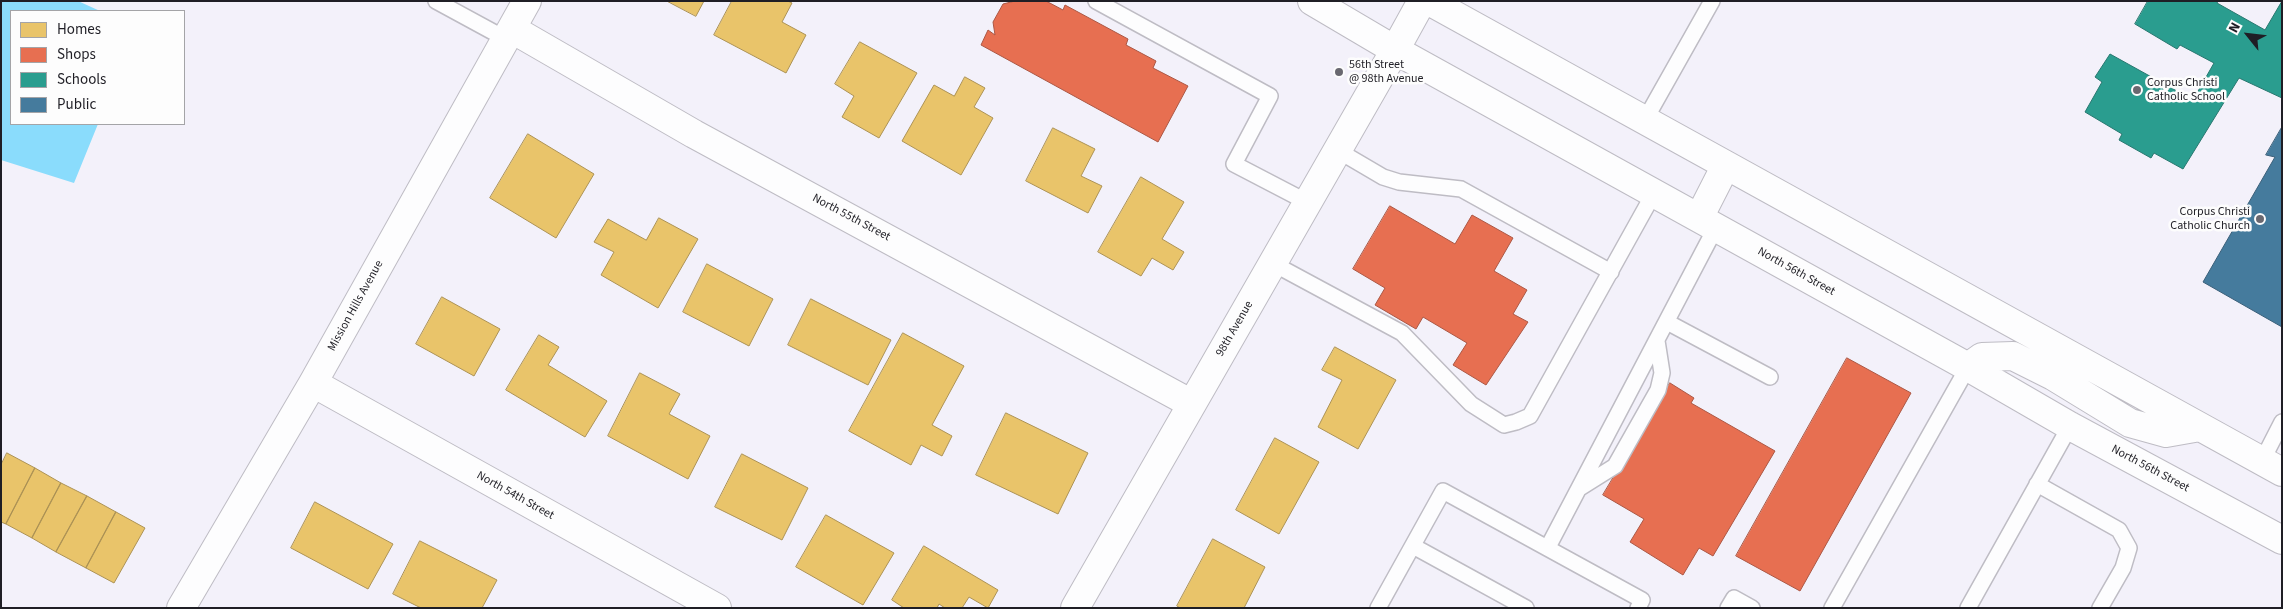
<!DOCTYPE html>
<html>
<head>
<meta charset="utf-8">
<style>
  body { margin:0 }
  #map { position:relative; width:2283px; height:609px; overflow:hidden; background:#f3f1fa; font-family:"Source Sans 3",sans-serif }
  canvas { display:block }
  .frame { position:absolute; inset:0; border:2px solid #1f1e25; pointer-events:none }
  .legend { position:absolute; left:10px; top:10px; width:175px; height:115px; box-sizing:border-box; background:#fdfdfd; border:1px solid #a4a4a7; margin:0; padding:6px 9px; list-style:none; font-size:15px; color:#1f1e25 }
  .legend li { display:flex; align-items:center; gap:10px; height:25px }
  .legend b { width:25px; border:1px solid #a4a4a7 }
  .north { position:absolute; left:2223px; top:10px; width:50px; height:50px; -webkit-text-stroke:4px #fdfdfd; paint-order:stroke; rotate:299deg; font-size:14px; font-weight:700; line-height:20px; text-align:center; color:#1f1e25 }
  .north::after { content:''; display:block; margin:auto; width:18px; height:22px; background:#1f1e25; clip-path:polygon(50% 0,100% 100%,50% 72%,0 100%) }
</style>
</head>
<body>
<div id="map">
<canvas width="2283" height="609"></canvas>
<div class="frame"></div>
<ul class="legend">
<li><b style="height:14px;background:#e9c46a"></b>Homes</li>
<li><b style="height:14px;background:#e76f51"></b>Shops</li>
<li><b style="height:14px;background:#2a9d8f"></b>Schools</li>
<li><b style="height:14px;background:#457b9d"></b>Public</li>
</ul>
<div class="north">N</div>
</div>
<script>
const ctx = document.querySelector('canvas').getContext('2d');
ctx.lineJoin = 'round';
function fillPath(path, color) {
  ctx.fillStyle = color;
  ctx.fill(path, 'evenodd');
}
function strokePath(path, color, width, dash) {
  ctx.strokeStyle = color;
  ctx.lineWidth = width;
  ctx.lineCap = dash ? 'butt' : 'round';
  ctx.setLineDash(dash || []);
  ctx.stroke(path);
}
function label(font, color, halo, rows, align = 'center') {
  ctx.font = font + ' "Source Sans 3",sans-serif';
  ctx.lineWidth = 5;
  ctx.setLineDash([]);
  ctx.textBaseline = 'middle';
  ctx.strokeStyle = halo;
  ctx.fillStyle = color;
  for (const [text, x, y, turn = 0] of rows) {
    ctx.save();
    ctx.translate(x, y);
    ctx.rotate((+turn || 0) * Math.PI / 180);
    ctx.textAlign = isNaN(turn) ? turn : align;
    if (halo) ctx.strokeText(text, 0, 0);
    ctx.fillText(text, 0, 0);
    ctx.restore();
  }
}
const water = new Path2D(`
  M1,1H78L100,11H11V124H98L74,183L1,160Z`);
const homes = new Path2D(`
  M667,1H704L696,16Z
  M732,1H788L792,3L782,22L806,35L786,73L714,35Z
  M860,42L917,73L879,138L842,117L854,96L835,84Z
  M965,77L985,88L974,107L993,118L961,175L902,141L934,85L954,96Z
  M1053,128L1095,149L1081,176L1102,186L1088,213L1026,181Z
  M528,134L594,174L556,238L490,198Z
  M1141,177L1184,202L1162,239L1184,252L1173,270L1152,258L1141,276L1098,252Z
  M659,218L698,239L658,308L601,275L614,252L594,242L608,219L646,240Z
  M707,264L773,299L749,346L683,312Z
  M442,297L500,329L474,376L416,344Z
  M811,299L891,340L868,385L788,345Z
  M903,333L964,366L932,425L952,436L942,456L921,445L911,465L849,431Z
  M539,335L559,347L548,365L607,401L585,437L506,390Z
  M1335,347L1396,380L1358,449L1318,427L1342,380L1322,370Z
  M640,373L680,394L669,414L710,436L688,479L608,436Z
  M1006,413L1088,453L1058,514L976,475Z
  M1275,438L1319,462L1279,534L1236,510Z
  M7,453L35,468L6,524L1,522V465Z
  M742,454L808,488L782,540L715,507Z
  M35,468L61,483L32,538L6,524Z
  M61,483L87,496L56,552L32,538Z
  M87,496L116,512L86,568L56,552Z
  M315,502L393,544L368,589L291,548Z
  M116,512L145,528L114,583L86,568Z
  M826,515L894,553L863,605L796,567Z
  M1213,539L1265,567L1244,608H1180L1177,606Z
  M420,541L497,580L482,608H421L393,594Z
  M924,546L998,590L988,608L969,597L962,608H945L939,604L937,608H904L892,600Z`);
const shops = new Path2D(`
  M1046,1L1063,10L1065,5L1128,39L1126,45L1156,61L1153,68L1188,86L1158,142L981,45L988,30L995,35L993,22L1003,4L1015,1Z
  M1390,206L1455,244L1472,215L1513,238L1494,271L1527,290L1513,314L1528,322L1486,385L1453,365L1467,343L1423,317L1416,329L1375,305L1385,288L1353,269Z
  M1847,358L1911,393L1800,591L1736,556Z
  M1670,383L1694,398L1691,403L1775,451L1713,556L1699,548L1683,575L1630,542L1644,519L1603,495Z`);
const schools = new Path2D(`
  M2148,1H2218L2217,3L2265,30L2282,1V98L2239,78L2183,169L2154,153L2151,158L2119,140L2122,134L2085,112L2102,82L2095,77L2110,54L2193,100L2214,63L2180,45L2177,49L2135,24Z`);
const public = new Path2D(`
  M2282,127V327L2203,282L2275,157L2266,155Z`);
const lane = new Path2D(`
  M436,1L506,39
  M1096,1L1270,96L1234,164L1307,202
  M1645,120L1712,1
  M1337,150L1383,177L1399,182L1461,189L1611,272
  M1272,263L1402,333L1471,404L1504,425L1516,422L1530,416L1654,193
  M1667,322L1770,377
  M2262,461L2282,422
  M2037,484L2119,530L2129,548L2123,568L2100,608
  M1580,488L1615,466L1658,390L1662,373L1657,341
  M1413,546L1526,608
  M1548,547L1716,227
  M1378,608L1443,491L1642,600L1638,608
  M1728,608L1734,598L1752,608
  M1832,608L1968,367
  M1968,608L2070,426`);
const street = new Path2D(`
  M512,29L694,134L1192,404
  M313,383L717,608
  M181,608L313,383L527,1
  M1075,608L1395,50`);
const primary = new Path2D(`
  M1312,1L1395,50L1968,367L2070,426L2282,540
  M1429,1L2282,472
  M1395,50L1422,1
  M1699,218L1726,165
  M1968,367L1982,357L2013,356L2053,376L2130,423L2166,433L2200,427`);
const markers = [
  [1339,72,5,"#696870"],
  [2137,90,5,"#696870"],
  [2260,219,5,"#696870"]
];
const poiNames = [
  ["56th Street",1349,65],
  ["@ 98th Avenue",1349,79],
  ["Corpus Christi",2147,83],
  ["Catholic School",2147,97],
  ["Corpus Christi",2250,212,"right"],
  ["Catholic Church",2250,226,"right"]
];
const streetNames = [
  ["North 55th Street",851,218,28],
  ["North 56th Street",1796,272,29],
  ["Mission Hills Avenue",356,306,-61],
  ["98th Avenue",1235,329,-60],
  ["North 56th Street",2150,469,28],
  ["North 54th Street",515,496,29]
];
fillPath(water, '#8adcfc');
fillPath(homes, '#e9c46a');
strokePath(homes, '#ac9255', 1);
fillPath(shops, '#e76f51');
strokePath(shops, '#ab5744', 1);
fillPath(schools, '#2a9d8f');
strokePath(schools, '#27776f', 1);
fillPath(public, '#457b9d');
strokePath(public, '#3a5f79', 1);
strokePath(lane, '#bebcc4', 18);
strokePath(street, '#bebcc4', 30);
strokePath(primary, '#bebcc4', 30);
strokePath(lane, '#fdfdfe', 15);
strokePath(street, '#fdfdfe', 28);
strokePath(primary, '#fdfdfe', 28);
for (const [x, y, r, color] of markers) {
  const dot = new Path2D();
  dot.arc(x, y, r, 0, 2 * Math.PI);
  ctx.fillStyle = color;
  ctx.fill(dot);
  strokePath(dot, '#fdfdfd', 2);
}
label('12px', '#1f1e25', '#fdfdfd', poiNames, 'left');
label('12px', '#1f1e25', '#fdfdfd', streetNames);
</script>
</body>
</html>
